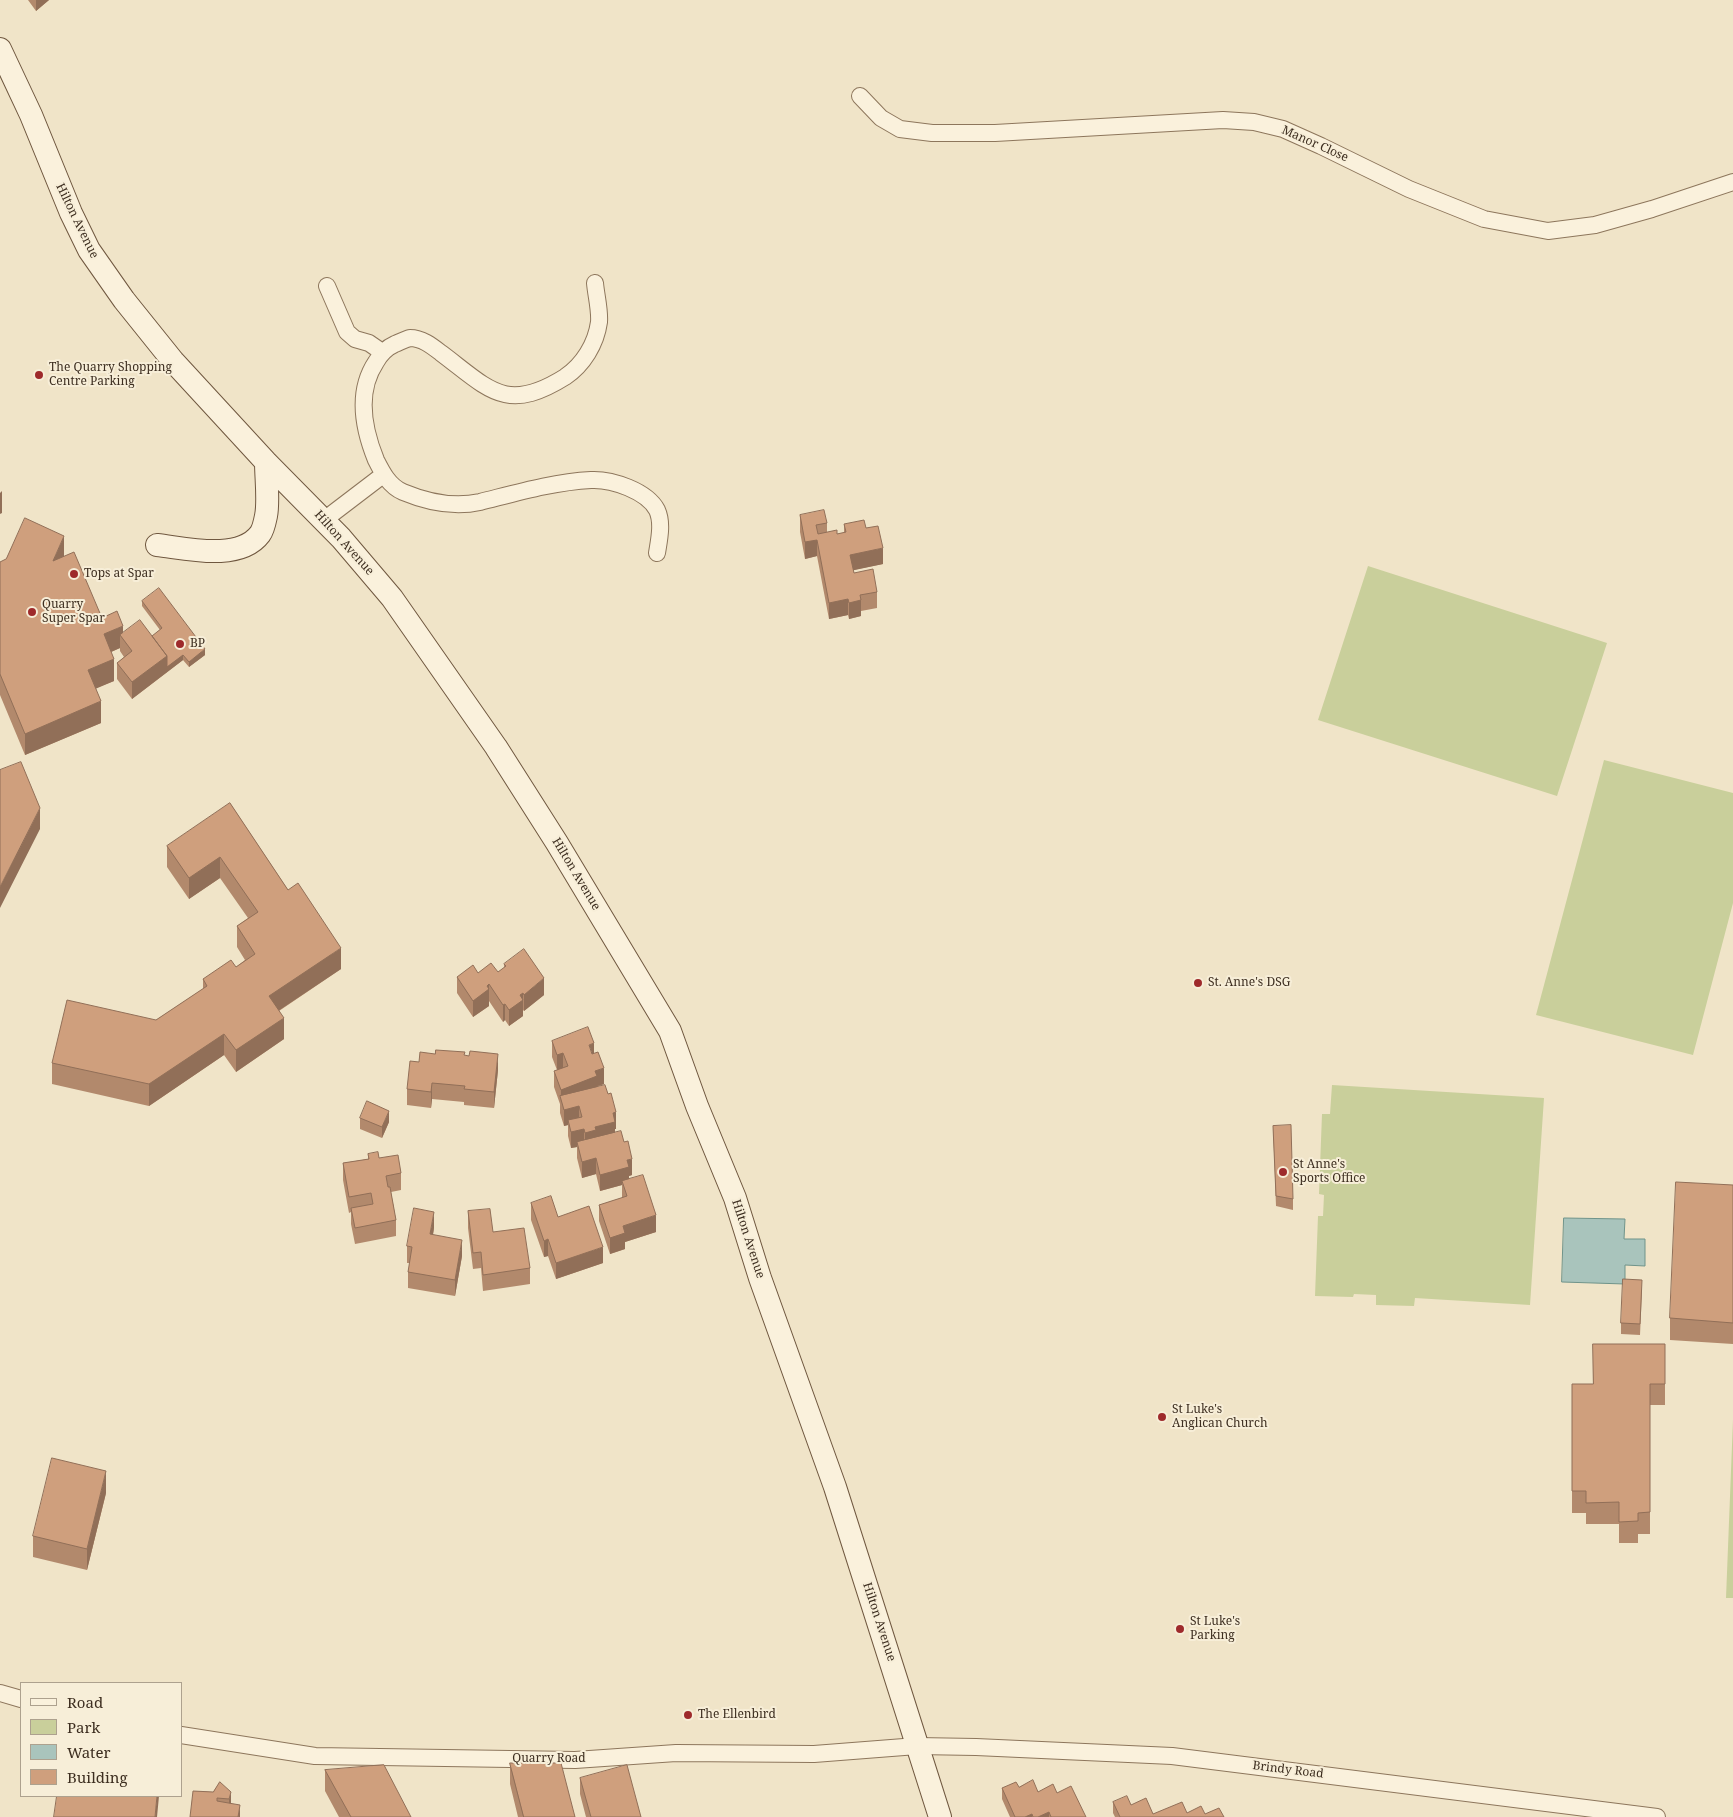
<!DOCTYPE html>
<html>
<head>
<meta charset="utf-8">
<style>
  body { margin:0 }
  #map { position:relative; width:1733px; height:1817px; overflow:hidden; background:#f0e4c8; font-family:"Noto Serif",serif }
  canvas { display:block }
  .legend { position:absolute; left:20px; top:1682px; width:162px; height:115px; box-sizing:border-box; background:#f7eed8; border:1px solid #ada18e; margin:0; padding:6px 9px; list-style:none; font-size:15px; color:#3d2e20 }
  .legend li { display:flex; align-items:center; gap:10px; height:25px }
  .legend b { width:25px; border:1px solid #ada18e }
</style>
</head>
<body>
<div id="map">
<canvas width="1733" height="1817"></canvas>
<ul class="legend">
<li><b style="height:6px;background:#faf1dc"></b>Road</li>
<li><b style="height:14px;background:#c9cf9b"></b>Park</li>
<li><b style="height:14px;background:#a9c4bc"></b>Water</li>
<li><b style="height:14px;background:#cf9f7d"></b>Building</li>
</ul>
</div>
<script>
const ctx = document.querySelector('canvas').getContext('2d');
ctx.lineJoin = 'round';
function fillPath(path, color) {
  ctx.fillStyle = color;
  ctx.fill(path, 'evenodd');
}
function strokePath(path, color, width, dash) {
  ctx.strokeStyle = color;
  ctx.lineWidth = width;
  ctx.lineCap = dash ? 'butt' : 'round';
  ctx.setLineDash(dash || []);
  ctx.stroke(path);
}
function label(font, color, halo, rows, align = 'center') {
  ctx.font = font + ' "Noto Serif",serif';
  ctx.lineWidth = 4;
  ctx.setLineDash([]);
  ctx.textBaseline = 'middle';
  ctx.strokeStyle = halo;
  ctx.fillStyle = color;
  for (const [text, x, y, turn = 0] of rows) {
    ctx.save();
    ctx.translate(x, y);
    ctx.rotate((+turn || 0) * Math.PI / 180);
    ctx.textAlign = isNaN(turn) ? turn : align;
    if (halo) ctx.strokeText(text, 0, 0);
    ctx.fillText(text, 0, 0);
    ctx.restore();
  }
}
const green = new Path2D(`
  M1368,566L1607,643L1557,796L1318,720Z
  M1604,760L1733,793V903L1693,1055L1536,1015Z
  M1332,1085L1544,1098L1530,1305L1415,1298L1414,1306L1376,1305V1295L1354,1294L1353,1297L1315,1296L1318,1216H1323L1324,1195L1319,1194L1322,1114H1330Z
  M1733,1420V1598H1726Z`);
const water = new Path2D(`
  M1564,1218L1625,1219L1624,1239H1645V1266L1625,1265V1284L1562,1282Z`);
const street = new Path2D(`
  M860,96L881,118L900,129L932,133H995L1223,120L1254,122L1283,129L1321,146L1409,189L1484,219L1548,231L1595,225L1652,209L1733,182
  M595,283C596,295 600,310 599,322C596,344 583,365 565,377C506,414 489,389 441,353C432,346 422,338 410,338C406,339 400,342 395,344C386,348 381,353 376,362C356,392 363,428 376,460C382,472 389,486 403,492C427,502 453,508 480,502C516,493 553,482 591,480C612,479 647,491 657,510C663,523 659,540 657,553
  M327,286L347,332L355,339L369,343L382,352
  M324,520L383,475
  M0,1693L21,1699
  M181,1735L315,1756L575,1760L676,1753L814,1754L917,1746L976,1747L1172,1756L1657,1817`);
const secondary = new Path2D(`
  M0,49L31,115L71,213L89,250L124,300L173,361L266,462L341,538L392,598L496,747L557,843L670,1031L697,1106L735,1198L760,1278L835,1487L940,1817
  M157,545C185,548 239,562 260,534C263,530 265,521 266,516C269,501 266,478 266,462`);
const wall = new Path2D(`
  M28,0H49L36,11Z
  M800,515L827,523V532L837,534L844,533V524L866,528L883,564L853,570L854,573L877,592V608L861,611V616L849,619L848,615L829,619L817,556L805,559L800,532Z
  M64,556L102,618L123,633L152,636L160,630L142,606V601L205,655L189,667L183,660L132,699L117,679V663L124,657L120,651V648L111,652L114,681L96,688L101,723L25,755L0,695V562Z
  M230,803L341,969L279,1011L284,1039L236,1072L224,1055L149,1106L52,1084V1063L156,1020L203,989V979L236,967L245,960L237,947V926L248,918L220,878L189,899L167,867V846Z
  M504,964L544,995L524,1011L523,1010V1016L509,1026L505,1020L503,1022L489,1001V1006L473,1017L457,993V977L478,973L498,972L504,968Z
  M552,1041L594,1054L604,1084L597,1087L616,1129H615V1132L632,1175L629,1176V1179L656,1232L625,1242V1249L610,1254L599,1221V1205L622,1198V1185L600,1191L596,1174L582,1178L577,1158V1147L571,1148L568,1136V1125L564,1126L560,1113V1104L554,1087V1071L557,1070L552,1057Z
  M435,1054L465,1056L498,1070L494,1108L464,1105V1102L432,1099L431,1108L407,1105V1089L419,1062Z
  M360,1118L389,1122L382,1138L360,1129Z
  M1273,1126L1293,1199V1210L1276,1206Z
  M368,1154L379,1158L401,1173V1190L391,1192L396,1220V1236L355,1244L351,1224V1212L349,1213L343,1180V1163L368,1159Z
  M1733,1185V1344L1670,1340V1318Z
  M531,1203L558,1217L603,1263L556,1279L548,1256L544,1257L531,1220Z
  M468,1211L493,1232L530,1268V1284L483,1291L481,1268L473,1269L468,1228Z
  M434,1228L433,1235L462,1256L455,1296L408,1288V1272L410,1263H407V1246Z
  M1642,1290L1640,1335L1621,1334V1323Z
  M1665,1344V1405H1650V1534H1638V1543H1619V1524H1586V1513H1572V1384H1593Z
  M106,1493L87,1570L33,1557V1536Z
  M510,1763L575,1817H518L510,1784Z
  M325,1770L411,1817H339L325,1791Z
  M580,1778L641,1817H586L580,1794Z
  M220,1782L231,1803L240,1817L193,1791L213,1792Z
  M1019,1787L1038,1792L1086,1817H1010L1002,1799V1788Z
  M1113,1802L1131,1805L1153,1814L1187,1813L1224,1817H1115L1113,1813Z`);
const shadedWall = new Path2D(`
  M36,0H49L36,11Z
  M2,491V513L0,514V493Z
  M64,536V557L53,561Z
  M817,540V556L805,559V542Z
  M883,548V564L850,571V555Z
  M848,599V615L829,619V603Z
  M861,600V616L849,619V603Z
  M123,626V639L120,635V648L104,655V634Z
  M205,649V655L189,667V662Z
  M183,655V660L132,699V682L167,656Z
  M114,659V681L88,692V670Z
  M101,701V723L25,755V734Z
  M40,808V829L0,908V887Z
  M220,857V878L189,899V878Z
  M341,948V969L269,1017V996Z
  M544,978V995L524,1011V995Z
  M489,984V1006L473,1017V1001Z
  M523,993V1016L509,1026V1010L520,995Z
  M505,1004V1020L503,1022V1005Z
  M284,1018V1039L236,1072V1050Z
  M224,1034V1055L149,1106V1084Z
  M594,1043V1059L589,1045Z
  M563,1053V1069L557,1071V1055Z
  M498,1054V1070L494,1108V1092Z
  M604,1068V1084L597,1086V1093L561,1099V1090L595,1071Z
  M432,1083V1099L431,1108V1092Z
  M579,1106V1122L568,1120V1125L564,1126V1110Z
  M389,1111V1122L382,1138V1127Z
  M616,1112V1129H615V1138L585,1149V1133L595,1127L613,1113Z
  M584,1129V1145L577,1142V1147L571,1148V1132Z
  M596,1158V1174L582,1178V1162Z
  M632,1159V1175L629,1176V1183L622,1181V1185L600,1191V1175L627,1160Z
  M434,1212V1228L430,1251V1234Z
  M656,1215V1232L625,1242V1249L610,1254V1238L623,1226Z
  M548,1239V1256L544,1257V1241Z
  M462,1240V1256L455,1296V1280Z
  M603,1247V1263L556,1279V1263Z
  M106,1471V1493L87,1570V1549Z
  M231,1792V1813L229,1817V1799Z
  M157,1796H159L157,1817H155Z
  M240,1805V1817H238Z
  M1049,1812V1817H1038Z
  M1032,1814V1817H1025Z`);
const building = new Path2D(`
  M824,510L827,523L816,525L818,534L837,530V534L846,532L844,524L864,520L866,528L878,526L883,548L850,555L854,573L873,569L877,592L860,595L861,600L849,603L848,599L829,603L817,540L805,542L800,515Z
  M25,518L64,536L53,561L74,552L102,618L117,611L123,626L104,634L114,659L88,670L101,701L25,734L0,674V562L6,559Z
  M159,588L205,649L189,662L183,655L167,667V656L152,636L162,628L142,601Z
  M140,620L167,656L132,682L117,663L132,651L120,635Z
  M21,762L40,808L0,887V770Z
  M230,803L288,890L298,883L341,948L269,996L284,1018L236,1050L224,1034L149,1084L52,1063L67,1000L156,1020L207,986L203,979L231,960L236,967L255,954L237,926L258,912L220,857L189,878L167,846Z
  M524,949L544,978L524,995L523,993L520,995L523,1000L509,1010L505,1004L503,1005L489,984L487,986L489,989L473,1001L457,977L473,965L478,973L491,963L498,972L506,966L504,964Z
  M588,1027L594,1043L589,1045L592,1054L598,1052L604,1068L595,1071L597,1076L561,1090L554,1071L568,1066L563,1053L557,1055L552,1041Z
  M436,1050L465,1052L464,1055L469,1056L470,1051L498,1054L494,1092L464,1089L465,1086L432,1083L431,1092L407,1089L410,1061L419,1062L420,1052L435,1054Z
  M605,1085L608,1094L611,1093L616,1112L613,1113L615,1122L595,1127L596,1130L585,1133L584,1129L571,1132L568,1120L582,1117L579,1106L564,1110L560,1096Z
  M367,1101L389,1111L382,1127L360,1118Z
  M1291,1125L1293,1199L1276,1196L1273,1126Z
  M621,1131L624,1142L628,1141L632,1159L627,1160L629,1167L600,1175L596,1158L582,1162L577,1142Z
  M378,1152L379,1158L398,1155L401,1173L386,1176L388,1187H390L396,1220L355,1228L351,1208L373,1204L371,1193L349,1197L343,1163L369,1159L368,1154Z
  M643,1175L656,1215L623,1226L625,1233L610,1238L599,1205L627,1196L622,1181Z
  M1676,1182L1733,1185V1323L1670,1318Z
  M551,1196L558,1217L589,1206L603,1247L556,1263L548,1239L544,1241L531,1203Z
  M414,1208L434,1212L430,1234L462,1240L455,1280L408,1272L412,1247L407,1246Z
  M490,1209L493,1232L524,1228L530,1268L483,1275L481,1252L473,1253L468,1211Z
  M1623,1279L1642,1280L1640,1324L1621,1323Z
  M1593,1344H1665V1384H1650V1512L1638,1513V1521L1619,1522V1502L1586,1503V1491H1572V1384H1593Z
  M52,1458L106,1471L87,1549L33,1536Z
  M510,1763H561L575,1817H524Z
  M384,1765L411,1817H351L325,1770Z
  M627,1765L641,1817H591L580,1778Z
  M1033,1780L1038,1792L1053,1784L1057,1793L1071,1786L1086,1817H1051L1049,1812L1038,1817H1033L1032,1814L1025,1817H1015L1002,1788L1016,1782L1019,1787Z
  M220,1782L231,1792L229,1799L217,1798V1801L240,1805L238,1817H190L193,1791L213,1792Z
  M57,1796H157L155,1817H54Z
  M1127,1796L1131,1805L1146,1798L1153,1814L1182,1802L1187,1813L1201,1806L1205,1814L1219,1808L1224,1817H1120L1113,1802Z`);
const markers = [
  [39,375,5,"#9e2a2b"],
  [74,574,5,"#9e2a2b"],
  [32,612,5,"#9e2a2b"],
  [180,644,5,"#9e2a2b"],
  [1198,983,5,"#9e2a2b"],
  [1283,1172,5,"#9e2a2b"],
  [1162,1417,5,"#9e2a2b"],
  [1180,1629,5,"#9e2a2b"],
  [688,1715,5,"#9e2a2b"]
];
const streetNames = [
  ["Manor Close",1315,144,24],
  ["Hilton Avenue",77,221,64],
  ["Hilton Avenue",344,543,48],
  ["Hilton Avenue",576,874,59],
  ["Hilton Avenue",748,1239,72],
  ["Hilton Avenue",879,1622,72],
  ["Quarry Road",549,1759],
  ["Brindy Road",1288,1770,7]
];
const poiNames = [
  ["The Quarry Shopping",49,368],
  ["Centre Parking",49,382],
  ["Tops at Spar",84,574],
  ["Quarry",42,605],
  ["Super Spar",42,619],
  ["BP",190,644],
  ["St. Anne's DSG",1208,983],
  ["St Anne's",1293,1165],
  ["Sports Office",1293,1179],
  ["St Luke's",1172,1410],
  ["Anglican Church",1172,1424],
  ["St Luke's",1190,1622],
  ["Parking",1190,1636],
  ["The Ellenbird",698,1715]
];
fillPath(green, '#c9cf9b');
fillPath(water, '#a9c4bc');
strokePath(water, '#6f938a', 1);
strokePath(street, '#8d765c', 18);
strokePath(secondary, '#6f573f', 24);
strokePath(street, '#faf1dc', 16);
strokePath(secondary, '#faf1dc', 22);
fillPath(wall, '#b2896c');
fillPath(shadedWall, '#916f58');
fillPath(building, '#cf9f7d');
strokePath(building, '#916f58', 1);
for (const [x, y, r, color] of markers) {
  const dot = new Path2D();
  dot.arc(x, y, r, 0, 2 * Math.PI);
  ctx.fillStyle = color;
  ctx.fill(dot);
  strokePath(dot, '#f7eed8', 2);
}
label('12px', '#3d2e20', '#f7eed8', streetNames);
label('12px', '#3d2e20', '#f7eed8', poiNames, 'left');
</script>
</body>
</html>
